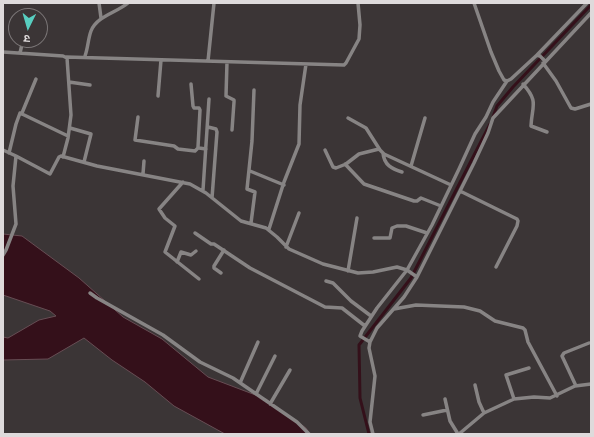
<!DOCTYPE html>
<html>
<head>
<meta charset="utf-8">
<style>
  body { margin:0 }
  #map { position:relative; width:594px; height:437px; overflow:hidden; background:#3b3536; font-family:"PT Sans","Noto Sans Devanagari",sans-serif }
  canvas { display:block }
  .frame { position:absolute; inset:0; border:4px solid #dedadb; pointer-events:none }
  .north { position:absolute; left:8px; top:8px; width:40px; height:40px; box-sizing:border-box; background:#3b3536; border:1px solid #7c7778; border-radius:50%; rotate:185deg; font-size:11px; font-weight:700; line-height:16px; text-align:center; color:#dedadb }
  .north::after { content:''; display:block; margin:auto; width:14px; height:18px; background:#58cec0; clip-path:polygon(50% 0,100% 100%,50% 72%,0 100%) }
</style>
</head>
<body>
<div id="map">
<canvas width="594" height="437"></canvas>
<div class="frame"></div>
<div class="north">उ</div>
</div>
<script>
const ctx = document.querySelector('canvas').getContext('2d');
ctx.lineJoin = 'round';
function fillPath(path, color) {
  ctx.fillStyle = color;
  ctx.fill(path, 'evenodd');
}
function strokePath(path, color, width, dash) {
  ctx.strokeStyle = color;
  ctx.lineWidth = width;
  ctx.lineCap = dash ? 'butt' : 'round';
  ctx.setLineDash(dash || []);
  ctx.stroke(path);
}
const water = new Path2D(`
  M3,234L22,236L79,278L123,317L162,339L208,377L266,399L306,428L310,434H225L174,406L145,382L112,360L84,338L48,359L3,360V337L8,338L39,320L56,316L50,311L3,295Z`);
const canal = new Path2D(`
  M493,117L497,106L513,87L591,5
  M369,434L360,398L359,345L411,278L490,124`);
const minor = new Path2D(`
  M99,3L101,18
  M474,3L491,52L499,71L504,80L507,81L511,79L537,55L540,56L545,61
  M28,16L29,12
  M3,52L63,56L67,58L71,115L68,138L63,157
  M20,53L23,40
  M537,55L587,3
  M85,56C88,48 88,39 91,31C97,16 116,13 128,3
  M66,57L344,65L346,63L359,39L360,25L358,3
  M208,61L214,3
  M227,62L226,96L234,100V102L232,130
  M543,63L556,81L571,108L575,109L591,104
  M69,82L90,85
  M191,84L193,106L194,108H199L200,110L198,147L199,148L206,149
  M523,84C539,102 532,105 531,126L547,132
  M158,96L161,60
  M22,113L36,79
  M138,117L135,140L174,146L178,149L195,151L198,148
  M348,118L366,128L380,150L384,154L451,185
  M208,127L216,129L217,132L212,198
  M70,128L91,134L84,162
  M3,150L16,156
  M325,150L333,167L336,168L346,164L359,154L379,149
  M9,153L16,124L20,113L68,136
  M383,153C384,165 392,169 402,172
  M345,164L364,184L414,201H417L421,198L441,206
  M411,166L425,118
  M250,171L284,185
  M143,174L144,161
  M183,182L159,209L165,218L175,226L165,252L199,279
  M203,190L209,99
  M460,191L517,219L518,221L517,226L496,267
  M251,223L255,192L247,189L252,141L254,90
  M269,229L284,182L299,144L300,105L306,64
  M195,233L211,244H214L250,268L325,307L342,308L365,326
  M374,238H390L392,228L397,226H406L427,233
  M286,247L299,213
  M3,255L6,250L16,224L13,186L16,156L50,174L59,157L61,156L97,166L190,184L206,193L241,221L266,228L277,237L289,249L323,264L358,273L373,272L397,267L407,270L417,277
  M177,262L181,252L191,255L196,251
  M348,271L357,218
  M221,273L214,268V266L224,250
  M326,281L333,283L351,301L371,316
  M90,293L97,298L163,335L200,362L233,378L297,422L309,434
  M394,309L416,305L464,307L480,311L495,321L523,328L525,330L528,342L557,396
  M370,342L360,336L362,331L377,308L407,270L432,225L459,169L475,134L486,117L493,102L507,81
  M240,383L258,342
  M475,385L479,402L484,413
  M576,386L562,356L564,353L589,343
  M256,394L275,356
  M445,399L450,421L458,434
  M514,399L506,375L529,368
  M270,404L290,370
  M423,415L447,410
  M373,434L370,422L375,376L369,348L370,342L377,328L404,297L417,277L474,163L488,133L493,118L591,13
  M459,434L484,413L514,399L534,397L550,398L575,386L591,384`);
fillPath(water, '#34101a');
strokePath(water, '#674d54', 1);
strokePath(canal, '#34101a', 3);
strokePath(minor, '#878484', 3.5);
</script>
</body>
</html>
